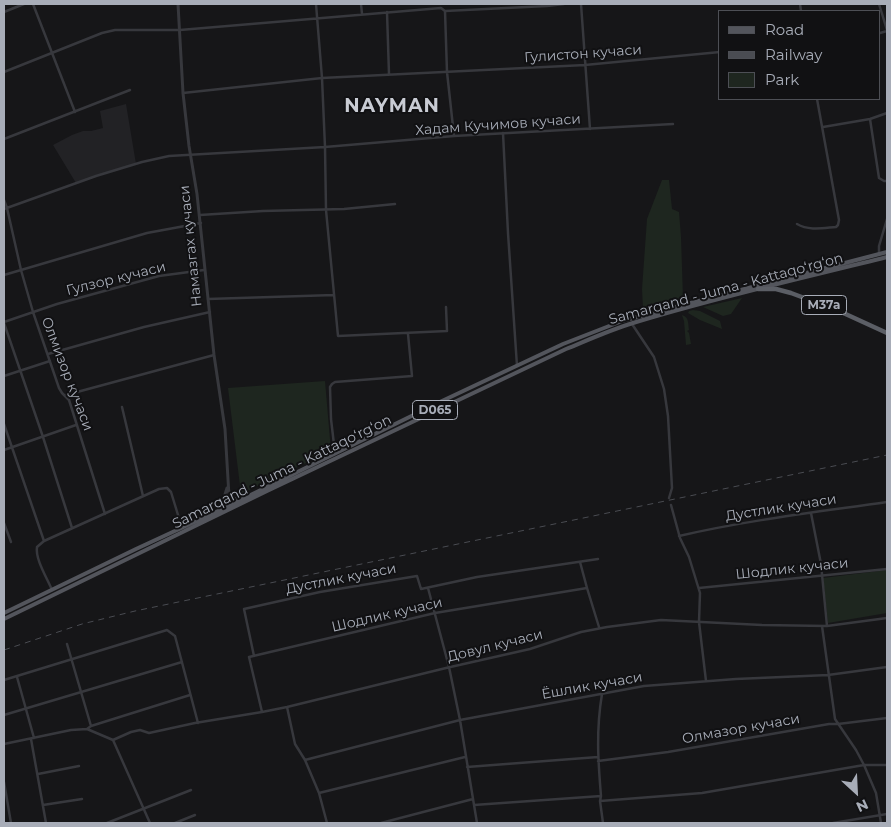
<!DOCTYPE html>
<html>
<head>
<meta charset="utf-8">
<style>
  body { margin:0 }
  #map { position:relative; width:891px; height:827px; overflow:hidden; background:#161618; font-family:Montserrat,sans-serif }
  canvas { display:block }
  .frame { position:absolute; inset:0; border:5px solid #a8adb8; pointer-events:none }
  .legend { position:absolute; left:718px; top:10px; width:162px; height:90px; box-sizing:border-box; background:#111113; border:1px solid #4d4f55; margin:0; padding:6px 9px; list-style:none; font-size:15px; color:#a8adb8 }
  .legend li { display:flex; align-items:center; gap:10px; height:25px }
  .legend b { width:25px; border:1px solid #4d4f55 }
  .north { position:absolute; left:831px; top:767px; width:50px; height:50px; -webkit-text-stroke:4px #111113; paint-order:stroke; rotate:155deg; font-size:14px; font-weight:700; line-height:20px; text-align:center; color:#a8adb8 }
  .north::after { content:''; display:block; margin:auto; width:18px; height:22px; background:#a8adb8; clip-path:polygon(50% 0,100% 100%,50% 72%,0 100%) }
</style>
</head>
<body>
<div id="map">
<canvas width="891" height="827"></canvas>
<div class="frame"></div>
<ul class="legend">
<li><b style="height:6px;background:#53555c"></b>Road</li>
<li><b style="height:6px;background:#4a4c52"></b>Railway</li>
<li><b style="height:14px;background:#1e261f"></b>Park</li>
</ul>
<div class="north">N</div>
</div>
<script>
const ctx = document.querySelector('canvas').getContext('2d');
ctx.lineJoin = 'round';
function fillPath(path, color) {
  ctx.fillStyle = color;
  ctx.fill(path, 'evenodd');
}
function strokePath(path, color, width, dash) {
  ctx.strokeStyle = color;
  ctx.lineWidth = width;
  ctx.lineCap = dash ? 'butt' : 'round';
  ctx.setLineDash(dash || []);
  ctx.stroke(path);
}
function label(font, color, halo, rows, align = 'center') {
  ctx.font = font + ' Montserrat,sans-serif';
  ctx.lineWidth = 4;
  ctx.setLineDash([]);
  ctx.textBaseline = 'middle';
  ctx.strokeStyle = halo;
  ctx.fillStyle = color;
  for (const [text, x, y, turn = 0] of rows) {
    ctx.save();
    ctx.translate(x, y);
    ctx.rotate((+turn || 0) * Math.PI / 180);
    ctx.textAlign = isNaN(turn) ? turn : align;
    if (halo) ctx.strokeText(text, 0, 0);
    ctx.fillText(text, 0, 0);
    ctx.restore();
  }
}
const built = new Path2D(`
  M126,104L136,164L76,183L53,145L72,135L83,131H91L103,128L100,111Z`);
const green = new Path2D(`
  M662,180H669L672,209L679,212L681,237L683,298L643,309L642,289L647,219Z
  M742,298L731,314L723,316L703,307Z
  M693,310L700,311L720,321L722,329L700,320L688,313L689,311Z
  M682,315C689,317 688,323 689,330L687,331L689,333L691,344L686,345L684,321Z
  M325,381L331,451L241,494L228,388Z
  M887,570V613L828,623L823,578Z`);
const minor = new Path2D(`
  M33,4L75,112
  M316,4L322,78L325,147L326,210L338,336L447,331L446,307
  M361,4L362,14
  M581,4L590,129
  M800,4L801,11
  M879,4L887,30
  M445,11L447,72L454,136
  M4,12L24,4
  M387,12L389,74
  M880,33L887,31
  M4,72L102,33L115,30H180L441,8L445,11L547,6L564,4
  M183,93L322,78L585,65L720,52
  M870,119L879,178L884,181H887
  M823,127L870,119L887,113
  M503,133L508,233L517,366
  M4,139L130,90
  M4,200L7,208L21,270L33,312L59,388L62,393L69,400L105,514
  M4,209L96,176L142,162L169,156L325,147L454,136L673,124
  M200,215L263,211L344,209L395,204
  M797,224C809,231 823,228 836,227L838,225L839,220L817,99
  M879,254V246L887,219
  M4,275L147,233L201,223
  M208,299L334,295
  M4,322L57,304L159,276L204,270
  M4,323L43,437L72,528
  M632,324L654,357L664,389L668,416L672,488L669,498
  M48,354L144,327L210,312
  M4,376L50,361
  M66,395L214,355
  M122,407L143,496
  M4,424L44,541
  M4,450L76,425
  M335,453L331,419L330,387L332,384L335,382L412,376L408,334
  M671,505L680,538L689,557L700,593L699,622L706,681
  M811,513L821,564L827,626
  M4,523L11,542
  M679,536C748,520 818,512 887,502
  M580,562L587,588L599,627
  M428,588L449,667L460,720L477,823
  M699,588L887,569
  M52,590C47,578 35,559 37,547L44,541L159,489L167,488L171,492L182,528
  M822,626L835,719L856,750L864,765L876,793L881,823
  M67,644L91,726L87,729
  M254,656L244,609L320,592L417,576L421,589L477,577L598,559
  M17,677L34,738
  M4,680L167,630L175,636L198,723
  M602,694C596,730 598,760 601,796L600,801L603,823
  M287,707L295,744L305,760L319,793L465,757
  M262,712L249,657L435,613L587,588
  M4,715L182,662
  M91,726L190,695
  M31,739L46,823
  M113,740L131,732L140,730L149,733L195,723L262,712L287,707L446,668L530,649L581,632L607,627L661,620L762,625L827,626L887,618
  M113,740L150,823
  M4,744L71,730L87,729L113,740
  M305,760L460,720L644,686L736,679L828,675L887,667
  M598,761L668,752L829,724H838L887,718
  M467,767L598,757
  M38,774L79,766
  M4,782L11,823
  M319,793L327,823
  M600,801L702,793L864,765H887
  M43,805L82,799
  M474,805L601,796
  M107,823L191,790
  M175,823L195,815
  M381,823L473,799
  M833,823L887,814`);
const tertiary = new Path2D(`
  M178,4L183,93L189,146L197,194L214,355L225,429L229,496L239,500
  M218,511L223,501L227,488`);
const primary = new Path2D(`
  M4,613L136,549L218,511L442,401L563,344L622,321L637,317L887,252
  M4,619L267,491L566,349C588,340 610,330 633,323C717,297 803,278 887,257`);
const trunk = new Path2D(`
  M758,289H776L791,293L839,311L887,333`);
const rail = new Path2D(`
  M4,650L82,624L135,611L887,455`);
const shields = [
  [824,305,45],
  [435,410,45]
];
const shieldNames = [
  ["M37a",824,305],
  ["D065",435,410]
];
const streetNames = [
  ["Гулистон кучаси",583,54,-4],
  ["Хадам Кучимов кучаси",498,125,-4],
  ["Намазгах кучаси",191,246,-96],
  ["Гулзор кучаси",116,279,-14],
  ["Samarqand - Juma - Kattaqo‘rg‘on",726,289,-15],
  ["Олмизор кучаси",67,374,69],
  ["Samarqand - Juma - Kattaqo‘rg‘on",282,472,-26],
  ["Дустлик кучаси",781,508,-9],
  ["Шодлик кучаси",792,569,-6],
  ["Дустлик кучаси",341,579,-11],
  ["Шодлик кучаси",387,615,-13],
  ["Довул кучаси",495,646,-14],
  ["Ёшлик кучаси",592,686,-10],
  ["Олмазор кучаси",741,729,-10]
];
const districtNames = [
  ["NAYMAN",392,106]
];
fillPath(built, '#222225');
fillPath(green, '#1e261f');
strokePath(minor, '#37383d', 2.5);
strokePath(tertiary, '#37383d', 3);
strokePath(primary, '#53555c', 4);
strokePath(trunk, '#5b5e65', 4.5);
strokePath(rail, '#4a4c52', 1, [6, 5]);
for (const [x, y, w] of shields) {
  const box = new Path2D();
  box.roundRect(x - w / 2, y - 9.5, w, 19, 4);
  ctx.fillStyle = '#111113';
  ctx.fill(box);
  strokePath(box, '#a8adb8', 1);
}
label('bold 12px', '#a8adb8', null, shieldNames);
label('14px', '#a8adb8', '#111113', streetNames);
ctx.letterSpacing = '1px';
label('bold 19px', '#c9ccd4', '#111113', districtNames);
ctx.letterSpacing = '0px';
</script>
</body>
</html>
